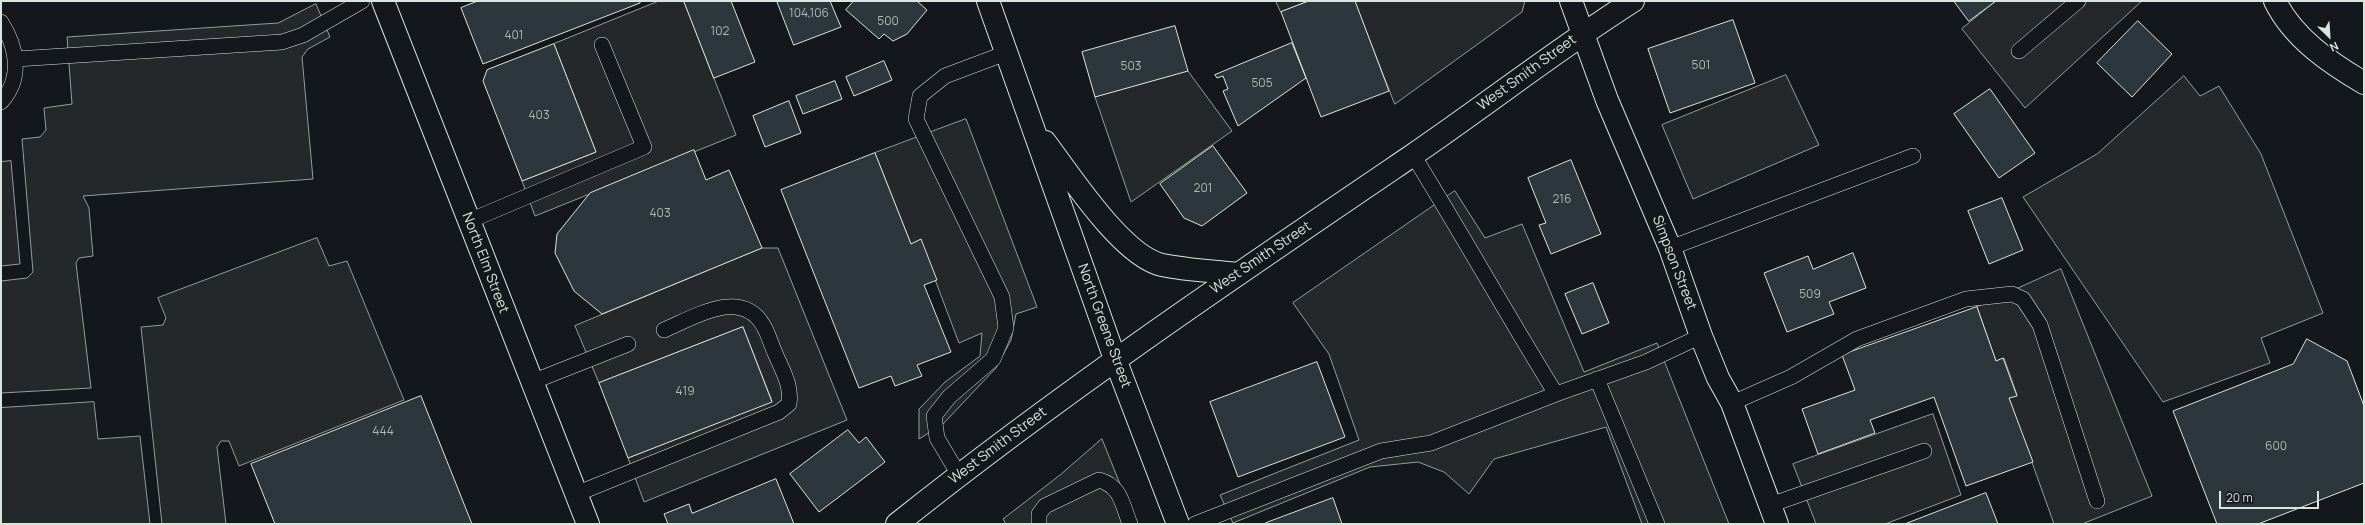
<!DOCTYPE html>
<html>
<head>
<meta charset="utf-8">
<style>
  body { margin:0 }
  #map { position:relative; width:2365px; height:525px; overflow:hidden; background:#14181c; font-family:Manrope,sans-serif }
  canvas { display:block }
  .frame { position:absolute; inset:0; border:2px solid #d8e6dc; pointer-events:none }
  .north { position:absolute; left:2309px; top:16px; width:40px; height:40px; -webkit-text-stroke:3px #14181c; paint-order:stroke; rotate:155deg; font-size:11px; font-weight:700; line-height:16px; text-align:center; color:#d8e6dc }
  .north::after { content:''; display:block; margin:auto; width:14px; height:18px; background:#d8e6dc; clip-path:polygon(50% 0,100% 100%,50% 72%,0 100%) }
  .scale { position:absolute; left:2219px; top:491px; width:100px; height:18px; box-sizing:border-box; border:2px solid #d8e6dc; border-top:0; padding-left:5px; font-size:12px; line-height:14px; white-space:nowrap; color:#d8e6dc; -webkit-text-stroke:3px #14181c; paint-order:stroke }
</style>
</head>
<body>
<div id="map">
<canvas width="2365" height="525"></canvas>
<div class="frame"></div>
<div class="north">N</div>
<div class="scale">20 m</div>
</div>
<script>
const ctx = document.querySelector('canvas').getContext('2d');
ctx.lineJoin = 'round';
function fillPath(path, color) {
  ctx.fillStyle = color;
  ctx.fill(path, 'evenodd');
}
function strokePath(path, color, width, dash) {
  ctx.strokeStyle = color;
  ctx.lineWidth = width;
  ctx.lineCap = dash ? 'butt' : 'round';
  ctx.setLineDash(dash || []);
  ctx.stroke(path);
}
function label(font, color, halo, rows, align = 'center') {
  ctx.font = font + ' Manrope,sans-serif';
  ctx.lineWidth = 3;
  ctx.setLineDash([]);
  ctx.textBaseline = 'middle';
  ctx.strokeStyle = halo;
  ctx.fillStyle = color;
  for (const [text, x, y, turn = 0] of rows) {
    ctx.save();
    ctx.translate(x, y);
    ctx.rotate((+turn || 0) * Math.PI / 180);
    ctx.textAlign = isNaN(turn) ? turn : align;
    if (halo) ctx.strokeText(text, 0, 0);
    ctx.fillText(text, 0, 0);
    ctx.restore();
  }
}
const parking = new Path2D(`
  M659,1H684L736,135L535,216L522,181L596,152L554,44Z
  M1276,1H1309L1281,12Z
  M1355,1H1525L1522,12L1395,104Z
  M1996,1H2142L2025,108L1962,29Z
  M316,4L330,37L308,49L302,57L313,179L83,196L89,208L93,256L79,258L76,263L91,388L1,393V281L27,278L33,272L22,139L40,137L46,130L44,108L72,104L67,37L278,23Z
  M1188,71L1232,131L1131,202L1095,97Z
  M1786,75L1819,145L1693,199L1662,125Z
  M2184,76L2200,96L2219,86L2261,154L2323,313L2261,338L2270,363L2163,402L2023,197L2097,154Z
  M966,119L1037,307L1016,314L1011,340L996,368L943,424L919,439V409L945,382L980,356L982,333L959,343L920,240L911,244L875,153Z
  M11,161L20,264L1,266V162Z
  M1455,191L1485,238L1522,224L1584,372L1657,343L1729,524H1642L1606,427L1494,459L1469,494L1444,472L1418,462L1370,467L1233,523L1220,495L1359,440L1329,354L1293,303Z
  M317,238L329,266L347,261L404,400L239,466L229,441H221L217,447L226,524H162L141,327L163,325L166,318L158,298Z
  M762,248H778L847,420L644,502L628,458L772,401L743,327L599,383L575,326Z
  M2061,269L2152,496L2082,524H2054L2009,398L2017,395L2004,358L1996,361L1977,307Z
  M94,402L98,439L140,436L150,524H1V408Z
  M1933,414L1961,495L1885,524H1816L1793,464Z
  M1102,439L1136,524H1006L1003,519L1060,475Z`);
const building = new Path2D(`
  M478,1H640V3L483,64L461,8Z
  M684,1H731L755,62L714,78Z
  M777,1H830L841,27L794,45Z
  M854,1H917L927,10L907,34L893,41L884,34L879,39L846,10Z
  M1309,1H1355L1389,91L1321,117L1281,12Z
  M1954,1H1996L1969,21Z
  M1733,20L1755,83L1670,113L1648,49Z
  M2138,21L2172,54L2132,97L2097,63Z
  M1175,26L1188,71L1095,97L1082,52Z
  M1292,43L1306,78L1238,126L1223,91L1228,89L1223,76L1217,78L1215,75Z
  M554,44L596,152L522,181L483,81L487,70Z
  M884,61L892,80L854,96L846,77Z
  M835,81L842,99L803,114L796,96Z
  M1990,89L2035,153L1999,178L1954,114Z
  M789,101L801,133L765,147L753,116Z
  M1213,146L1247,193L1202,226L1184,218L1160,184Z
  M694,150L706,180L729,170L762,248L602,314L574,291L555,253L557,234L590,193Z
  M875,153L911,244L921,239L937,280L924,285L951,352L917,365L922,376L895,386L891,376L859,388L781,190Z
  M1571,160L1601,234L1551,254L1539,225L1546,223L1528,178Z
  M2002,198L2023,250L1989,264L1968,211Z
  M1853,253L1866,288L1829,302L1834,314L1787,332L1764,273L1808,256L1813,269Z
  M1593,283L1609,323L1582,334L1565,294Z
  M1977,307L1996,361L2003,358L2017,396L2009,398L2033,462L1966,486L1934,397L1870,420L1875,433L1818,454L1802,409L1855,390L1842,355Z
  M743,327L772,402L628,458L599,383Z
  M2307,339L2347,361L2364,406V483L2258,524H2217L2173,411L2293,364Z
  M1317,362L1345,437L1238,477L1210,402Z
  M421,396L472,524H275L251,464Z
  M848,430L859,443L866,437L885,462L819,512L790,474Z
  M776,479L794,524H668L664,514L689,504L692,513Z
  M1986,493L1998,524H1905Z
  M1333,498L1342,524H1267L1266,523Z`);
const lane = new Path2D(`
  M1,22C17,47 23,78 1,102
  M2019,51L2078,1
  M16,59L282,42L303,35L362,1
  M1413,155C1462,234 1507,315 1556,394
  M469,221L644,147L602,45
  M1670,248L1913,156
  M1597,379L1657,524
  M532,382L628,344
  M1732,403L1791,377L1857,339L1966,299L2012,294L2023,299L2040,325L2097,501
  M959,475L937,438L934,416L949,397L993,359L1006,328L1002,297L916,119L920,96L945,76L1006,53
  M576,494L779,412L789,404C792,385 782,370 775,353C771,344 768,333 763,325C741,287 693,318 664,330
  M1770,505L1924,451
  M1039,524V514L1045,506L1099,480C1121,486 1122,504 1130,524
  M1195,524L1381,451L1431,443L1556,394L1646,362L1701,336`);
const street = new Path2D(`
  M1571,1L1607,100L1670,248L1701,336L1718,378L1732,403L1777,524`);
const secondary = new Path2D(`
  M383,1L588,524
  M988,1L1115,359L1178,524
  M2275,1C2293,38 2330,63 2364,83
  M1045,142C1070,175 1122,256 1162,265C1186,270 1213,271 1238,274`);
const primary = new Path2D(`
  M897,524C1061,393 1236,275 1410,157C1485,106 1556,50 1633,1`);
const numberNames = [
  ["104,106",809,14],
  ["500",888,22],
  ["102",720,32],
  ["401",514,36],
  ["501",1701,66],
  ["503",1131,67],
  ["505",1262,84],
  ["403",539,116],
  ["201",1203,189],
  ["216",1562,200],
  ["403",660,214],
  ["509",1810,295],
  ["419",685,392],
  ["444",383,432],
  ["600",2276,447]
];
const streetNames = [
  ["West Smith Street",1527,73,-36],
  ["West Smith Street",1261,258,-34],
  ["North Elm Street",485,263,69],
  ["Simpson Street",1674,263,69],
  ["North Greene Street",1104,326,70],
  ["West Smith Street",998,446,-37]
];
fillPath(parking, '#24282b');
strokePath(parking, '#939e99', 1);
fillPath(building, '#2c363c');
strokePath(building, '#d8e6dc', 1);
strokePath(lane, '#d8e6dc', 16);
strokePath(street, '#d8e6dc', 24);
strokePath(secondary, '#d8e6dc', 24);
strokePath(primary, '#d8e6dc', 24);
strokePath(lane, '#14181c', 15);
strokePath(street, '#14181c', 22);
strokePath(secondary, '#14181c', 22);
strokePath(primary, '#14181c', 22);
label('12px', '#adbab4', null, numberNames);
label('14px', '#d8e6dc', '#14181c', streetNames);
</script>
</body>
</html>
